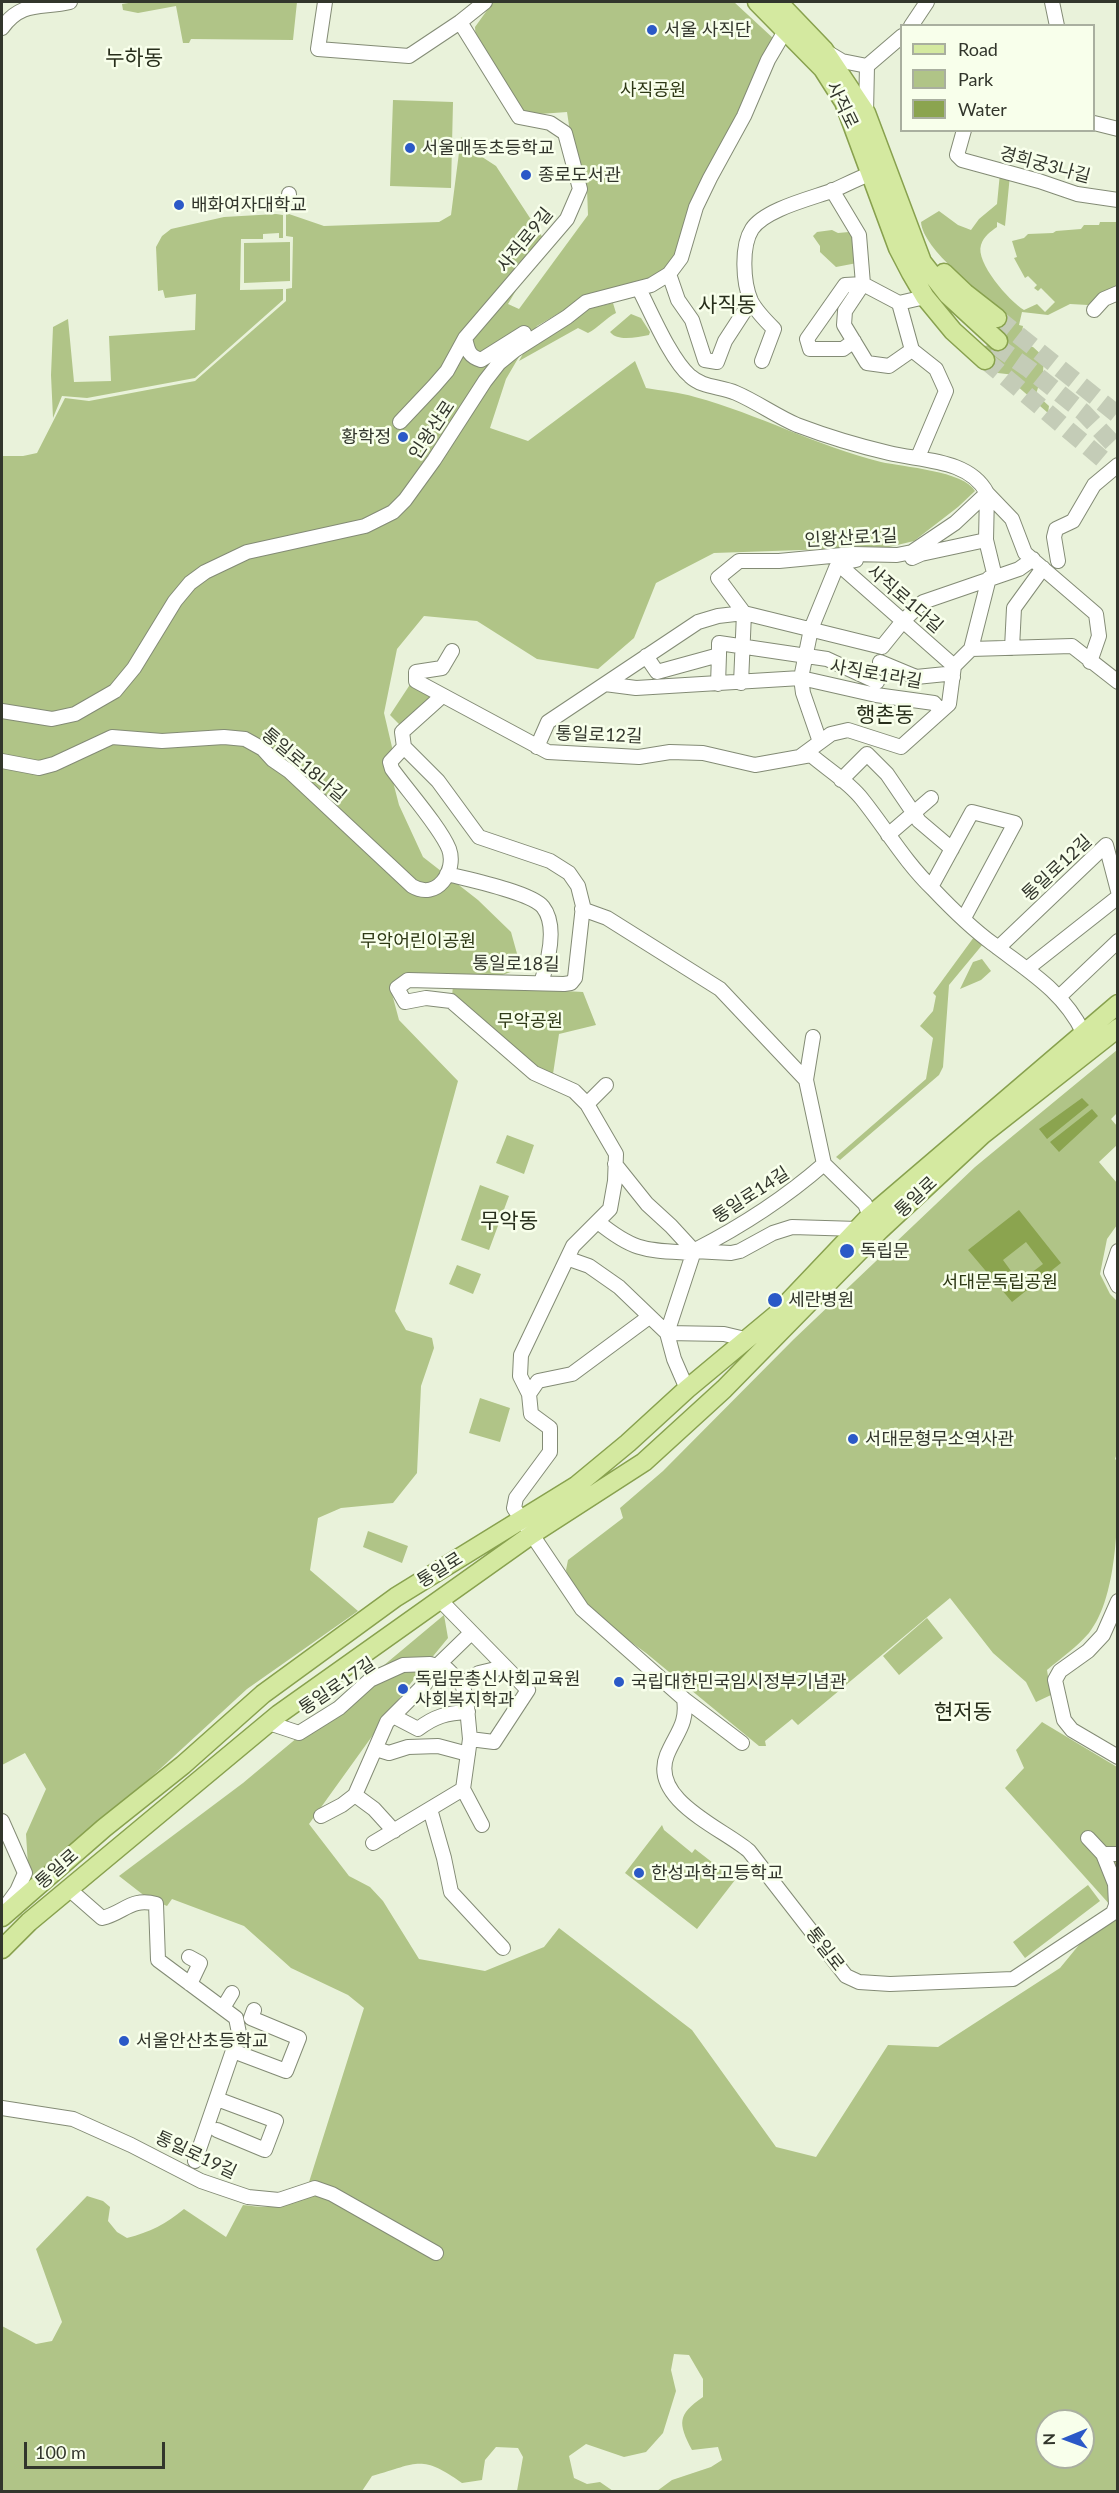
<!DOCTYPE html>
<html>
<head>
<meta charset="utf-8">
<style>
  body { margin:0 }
  #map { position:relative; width:1119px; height:2493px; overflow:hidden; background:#e9f2da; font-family:Lato,sans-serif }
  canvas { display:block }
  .frame { position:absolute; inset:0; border:3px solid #32362c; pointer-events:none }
  .legend { position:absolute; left:900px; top:24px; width:195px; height:108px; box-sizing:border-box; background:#f8ffeb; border:2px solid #a9af9f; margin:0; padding:8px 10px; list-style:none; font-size:18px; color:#32362c }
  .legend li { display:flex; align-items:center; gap:12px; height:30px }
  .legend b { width:30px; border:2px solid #a9af9f }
  .north { position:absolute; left:1035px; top:2409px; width:60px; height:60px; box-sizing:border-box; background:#f8ffeb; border:2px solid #a9af9f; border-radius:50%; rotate:269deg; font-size:16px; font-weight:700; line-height:24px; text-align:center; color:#32362c }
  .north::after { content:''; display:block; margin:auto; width:21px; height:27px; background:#2b59c7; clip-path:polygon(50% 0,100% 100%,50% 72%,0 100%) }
  .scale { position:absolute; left:24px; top:2442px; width:141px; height:27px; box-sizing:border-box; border:3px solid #32362c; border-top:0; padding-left:8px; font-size:18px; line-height:21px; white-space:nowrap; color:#32362c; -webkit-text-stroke:4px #f8ffeb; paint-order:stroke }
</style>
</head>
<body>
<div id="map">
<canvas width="1119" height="2493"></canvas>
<div class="frame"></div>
<ul class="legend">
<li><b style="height:8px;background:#d4e9a0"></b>Road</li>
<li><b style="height:16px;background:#b0c487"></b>Park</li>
<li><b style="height:16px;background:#8ba44f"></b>Water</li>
</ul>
<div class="north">N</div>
<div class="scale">100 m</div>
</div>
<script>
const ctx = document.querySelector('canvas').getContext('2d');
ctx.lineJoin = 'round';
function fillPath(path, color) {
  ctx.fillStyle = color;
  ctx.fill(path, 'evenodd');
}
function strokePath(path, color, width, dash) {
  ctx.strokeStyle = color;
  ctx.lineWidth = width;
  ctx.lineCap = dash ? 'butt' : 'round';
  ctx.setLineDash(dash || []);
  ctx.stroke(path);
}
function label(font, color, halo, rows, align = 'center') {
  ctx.font = font + ' Lato,"Noto Sans KR",sans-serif';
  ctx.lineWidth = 5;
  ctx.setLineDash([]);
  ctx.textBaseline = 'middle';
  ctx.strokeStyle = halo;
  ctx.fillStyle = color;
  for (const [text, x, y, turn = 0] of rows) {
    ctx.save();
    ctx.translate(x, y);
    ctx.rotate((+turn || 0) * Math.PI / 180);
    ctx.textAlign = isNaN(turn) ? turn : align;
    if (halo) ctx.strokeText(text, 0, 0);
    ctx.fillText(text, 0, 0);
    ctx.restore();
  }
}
const green = new Path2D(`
  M135,2H297L293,40L191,39L189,43H183L176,6L138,13L123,10L122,4Z
  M493,2H734L774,39L673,266L646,283L583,299L537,326L506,379L490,428L528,441L635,361L646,388C662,391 679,392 695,397C758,414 817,446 881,462C903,467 964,471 975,491L958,507L914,541L889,547L714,553L656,583L634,638L598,669L537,659L477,621L424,616L397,649L384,713L392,747L391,774L399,805L423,857L478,900L511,932L521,968L487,981L397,983L391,990L399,1020L458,1081L395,1311L406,1330L432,1338L434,1348L421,1386L417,1473L393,1503L341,1508L318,1518L310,1570L358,1611L247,1689L147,1781L29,1882L26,1834L46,1789L25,1753L2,1765V456H23L37,453L65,398L89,401L195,381L286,301V289L292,288L293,237L286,236V213L324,226L439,222L451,215L461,137L476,153L496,166L545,241L508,304L519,309L588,215L587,189L570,132L567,112L526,115L476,43L475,27Z
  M393,100L453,102L451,188L390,186Z
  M1000,173L1010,175L1005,226L997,222V227C990,232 984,236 981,245C975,262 1009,301 1024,310L1037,304L1045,312L1055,302L1041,288L1038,291L1034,288L1037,285L1028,276L1025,278L1014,258L1017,257L1012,241L1024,238L1028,234L1053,233L1056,231L1081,229L1084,225H1099L1100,222H1117V289L1097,296L1088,305L1070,304L1048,315L1022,312L1019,325L1023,326L1020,344L1033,347L1044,357L1043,372L1036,394L1049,406L1048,413L1016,385L1015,375L989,372L981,365L984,346L990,345L988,329L1003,311C981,293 923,250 921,222L939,211L958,225L971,230L979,219L997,204Z
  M276,214L283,215V238H279V233L263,234V239H241L240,290L283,289V300L195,378L87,398L62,396L53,418L51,375L53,327L68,319L74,382L111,381L109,336L195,330L196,294L165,298L163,290L158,291L156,247L162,236L171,229L224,217Z
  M832,230L838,233L849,232L853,239L857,263L836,267L820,252V246L813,236L817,232Z
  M290,242V281L244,283V243Z
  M613,303L616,313C606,318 598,328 588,333L578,328L519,361L530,341L587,309Z
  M631,314L641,318L650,332L649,335C637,337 618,342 610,332Z
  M411,683L431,697L402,727L390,715Z
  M974,937L983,944L949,985L943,1067L939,1075L840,1160L836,1157L926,1079L933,1038L920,1026L933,1011L936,996L933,993Z
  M982,959L991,971L981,980L960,989L973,962Z
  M453,985L583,992L596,1025L559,1034L553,1074L537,1069L452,997Z
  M1117,1050V1113L1111,1119L1117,1126V1145L1099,1162L1117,1183V1225L1107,1239L1100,1274L1110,1294L1117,1301L1118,1450L1115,1459L1118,1462C1118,1512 1119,1595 1089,1633C1077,1647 1061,1658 1047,1670L1051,1695L1036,1702L1026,1682L993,1653L950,1598L798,1725L792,1719L765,1741L766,1746H759L646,1653L591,1613L570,1587L566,1570L568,1560L623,1518L620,1508L663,1471L794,1339L975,1167Z
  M507,1135L534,1145L524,1174L496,1163Z
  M480,1185L509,1196L489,1250L461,1240Z
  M457,1265L481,1274L473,1294L449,1284Z
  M480,1398L510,1408L500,1442L469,1433Z
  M368,1531L408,1546L402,1563L363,1547Z
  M444,1615L448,1638L406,1689L309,1824L349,1876L370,1887L383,1901L419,1959L485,1971L544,1947L559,1928L692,2030L776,2147L816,2157L888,2045L938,2047L1060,1968L1111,1906L1005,1788L1024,1768L1016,1750L1042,1722L1117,1767V2491H657L672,2480L711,2467L722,2460L718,2447L692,2450C678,2423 677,2415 703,2397V2379L689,2355L674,2354L671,2370L676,2391L663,2433L646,2452L624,2457L586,2444L569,2456L574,2478L587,2484L600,2482L613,2491H517L523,2457L518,2448L496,2447L485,2460L482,2480L462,2483C421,2454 418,2463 372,2476L362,2491H2V2326L36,2344L52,2341L62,2322L36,2249L87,2196L103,2201L110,2207L108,2221L117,2232L127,2238C150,2232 166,2224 184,2209L226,2237L243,2205C266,2208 284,2209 304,2198L364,2008L348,1995L291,1968L244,1926L172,1899L167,1906L146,1897L119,1876L243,1783ZM1047,2421H1083V2457H1047Z
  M927,1618L943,1638L899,1675L883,1656Z
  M662,1825L664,1830L692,1853L695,1849L735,1880L697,1929L625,1873Z
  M1088,1885L1100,1901L1025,1958L1013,1942Z`);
const water = new Path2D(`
  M1082,1098L1089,1105L1047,1139L1039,1129Z
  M1092,1109L1098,1116L1059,1152L1050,1142Z
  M1019,1210L1061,1263L1012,1302L968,1250ZM1026,1242L1043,1264L1019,1282L1003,1260Z`);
const majorTunnel = new Path2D(`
  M997,318L1118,415
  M995,345L1029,369L1083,412L1118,449
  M985,360L1118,472`);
const minor = new Path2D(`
  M325,2L318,49L409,56L460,22L485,2
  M1052,2L1057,26
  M911,26L927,2
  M2,28C22,0 42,9 70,2
  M827,52L842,61L867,66
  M866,113L867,66L902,36
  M1094,123L1118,129
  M964,130L957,155L962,160L1039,181L1077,194L1118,200
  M832,190L859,235L863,284L845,285L807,339L810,349H843L854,341
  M289,195V194
  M669,274L678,300L692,320L705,360L717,362L725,341L751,301
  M639,289C651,312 671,360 690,376C703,388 720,386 736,393C757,402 776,416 797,425C826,436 859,446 889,453C922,461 969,459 987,493L955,523L912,552L897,555L852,554L779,561H739L718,578L744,613
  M899,303L863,284L845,311L844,325L867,363L889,366L912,350
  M1094,310L1104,299L1118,293
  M465,338C468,350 468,356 481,360L524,333
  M762,361L774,329C766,321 756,311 751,301C743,283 741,246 752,229C765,209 813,198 834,190C847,184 859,178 872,173
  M400,422L434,386L447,371L465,338L567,219L580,189L565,133L550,123L519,117L460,22
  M918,457L946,391L936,369L912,350L899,303L925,297
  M987,493L1012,519L1025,553L1096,614L1099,636L1090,662
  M987,493L986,540L995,577
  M839,556L845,570L954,666
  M912,558L921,554L986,540
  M1058,561L1054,537L1056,529L1073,521L1094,485L1118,465
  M1012,648L1014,608L1043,568
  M971,649L989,578
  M452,651L442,668L416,672V681L548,752L639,757L670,752L703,753L755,765L811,755C827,769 849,782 862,799C886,829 905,862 933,889C951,908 971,928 993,944C1028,971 1063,991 1083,1032
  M646,656L657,672L719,655V643L827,659L877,682
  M880,662L916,677L946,674L953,677
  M741,683L744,613
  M605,684L636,688L801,678L876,695L934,703L941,711
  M718,684L719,655
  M441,697L402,732L404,747L438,781L479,837L550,861L569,873L578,886L583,906L575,978L571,983L564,984L408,980L397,988L405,1002L426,998L451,1001L534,1073L574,1091L587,1104L616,1154L615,1181L610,1209L573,1246L521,1355L520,1376L529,1394L531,1414L550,1428V1452L516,1498L514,1508L582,1609L684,1699C688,1724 676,1733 667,1755C649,1800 724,1829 749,1851L846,1976L859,1982L890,1984L1013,1979L1113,1913L1116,1905L1115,1884L1118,1882
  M2,711L52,719L75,714L115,691L134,668L175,601L190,583L205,572L247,552L365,526L393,512L405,500L434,460L485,381L499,363L515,350L567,317L586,302L651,285L669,274L681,258L696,207L710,178L744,116L768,60L785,31
  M820,742L803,693L801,678L811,629L836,568L841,563L856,560
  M537,747L548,722L698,622L718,616L744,613L882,647L903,621L923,602L1019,569L1033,559
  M801,756L831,734L848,730L901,747L949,704L954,666L971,649L1072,646L1118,682
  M2,761L39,768L54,764L112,737L162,741L224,737L245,739L263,749L273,760L289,771L412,886C437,901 457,871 449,849C440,827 407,790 392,769L390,762L404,747
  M841,780L867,754L887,774L919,821L952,849
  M888,835L931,798
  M447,874C466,879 531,892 543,907C558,926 548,962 541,983
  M931,887L972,812L1015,823L964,918
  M582,909L607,918L720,989L806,1080
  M998,948L1106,845L1118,891
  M1028,968L1118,897
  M1059,997L1118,941
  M813,1037L806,1080L824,1164L865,1204L870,1216
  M587,1104L606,1085
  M615,1164L647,1204L671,1226L694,1251L731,1253L740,1251L773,1233L792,1227L858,1229
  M598,1222C635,1252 646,1250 692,1253
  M695,1250C742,1226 785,1198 824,1164
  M694,1251L667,1333L724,1334L745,1339
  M1118,1251L1111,1272L1118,1286
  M569,1259L589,1266L619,1287L667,1333L674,1359L687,1389
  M529,1394L538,1381L572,1374L649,1317
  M440,1600L528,1690L494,1742L470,1739
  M1118,1601L1103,1635L1088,1651L1060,1671L1055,1680L1064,1720L1072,1730L1118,1757
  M462,1684L479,1673L504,1667
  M684,1699L742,1743
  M393,1716L418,1729C435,1716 447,1713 468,1712
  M269,1723L299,1733L339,1708L370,1680L403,1665L430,1664L447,1669L462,1684L466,1697L470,1739L463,1789L482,1825
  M376,1749L389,1753L408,1747L438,1746L468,1754
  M355,1795L374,1809L394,1831
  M430,1809L444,1858L451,1892L503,1948
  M321,1816L342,1805L355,1795L387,1722L425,1684L437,1666L471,1633
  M2,1821L25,1873L17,1891L6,1906
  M1088,1838L1103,1854
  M373,1843L463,1789
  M1115,1884L1103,1854H1118
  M70,1890L102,1918C124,1913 131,1897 156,1904L158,1960L236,2018L239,2033L195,2161
  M189,1957L200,1963L190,1984
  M223,2008L232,1993
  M233,2051L286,2071L299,2038L251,2018L254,2010
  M217,2099L276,2121L265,2150L217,2130
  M2,2108L73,2119L131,2145L201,2181L248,2197L279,2200L315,2188L332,2194L436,2253`);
const major = new Path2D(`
  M757,2L823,69L844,102L898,248L911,273L925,297L953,331L985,360
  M778,2L824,50L866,113L922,262L948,295L998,341
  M944,273L965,293L997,318
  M2,1917L104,1828L183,1765L263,1694L396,1597L576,1486L628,1443L687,1389L776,1315L870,1216L1118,1004
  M2,1949L29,1922L279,1714L531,1535L644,1462L724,1389L880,1230L982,1135L1118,1028`);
const markers = [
  [652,30,6,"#2b59c7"],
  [410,148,6,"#2b59c7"],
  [526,175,6,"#2b59c7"],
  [179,205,6,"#2b59c7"],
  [403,437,6,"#2b59c7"],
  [847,1251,8,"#2b59c7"],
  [775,1300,8,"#2b59c7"],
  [853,1439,6,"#2b59c7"],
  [619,1682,6,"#2b59c7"],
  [403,1689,6,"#2b59c7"],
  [639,1873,6,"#2b59c7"],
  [124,2041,6,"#2b59c7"]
];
const poiNames = [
  ["서울 사직단",664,30],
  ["서울매동초등학교",422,148],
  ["종로도서관",538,175],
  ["배화여자대학교",191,205],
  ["황학정",391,437,"right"],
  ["독립문",860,1251],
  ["세란병원",788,1300],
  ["서대문형무소역사관",865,1439],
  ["독립문총신사회교육원",415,1679],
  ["사회복지학과",415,1700],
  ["국립대한민국임시정부기념관",631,1682],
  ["한성과학고등학교",651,1873],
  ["서울안산초등학교",136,2041]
];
const parkNames = [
  ["사직공원",653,90],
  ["무악어린이공원",418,941],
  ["무악공원",530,1021],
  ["서대문독립공원",1000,1282]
];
const streetNames = [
  ["사직로",842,105,64],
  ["경희궁3나길",1045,165,15],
  ["사직로9길",525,240,-51],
  ["인왕산로",432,430,-56],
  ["인왕산로1길",851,538,-3],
  ["사직로1다길",905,599,41],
  ["사직로1라길",876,674,10],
  ["통일로12길",599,735,2],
  ["통일로18나길",304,765,40],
  ["통일로12길",1057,868,-43],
  ["통일로18길",516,964,1],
  ["통일로14길",751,1195,-33],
  ["통일로",916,1197,-43],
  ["통일로",440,1570,-32],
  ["통일로17길",337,1686,-34],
  ["통일로",57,1869,-41],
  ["통일로",825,1949,52],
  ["통일로19길",196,2155,25]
];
const quarterNames = [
  ["누하동",134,58],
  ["사직동",727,305],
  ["행촌동",885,715],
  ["무악동",509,1221],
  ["현저동",963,1712]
];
fillPath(green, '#b0c487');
fillPath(water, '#8ba44f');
strokePath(majorTunnel, '#c4ccb7', 18, [18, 9]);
strokePath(minor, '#838b75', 16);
strokePath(major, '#88a14e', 21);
strokePath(minor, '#fff', 14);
strokePath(major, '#d4e9a0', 18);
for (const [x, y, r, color] of markers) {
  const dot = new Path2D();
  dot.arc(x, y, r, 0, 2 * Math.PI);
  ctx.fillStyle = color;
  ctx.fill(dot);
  strokePath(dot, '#f8ffeb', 2);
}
label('18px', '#32362c', '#f8ffeb', poiNames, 'left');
label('18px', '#2e3915', '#f8ffeb', parkNames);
label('18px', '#32362c', '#f8ffeb', streetNames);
label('21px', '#272e1b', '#f8ffeb', quarterNames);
</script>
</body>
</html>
